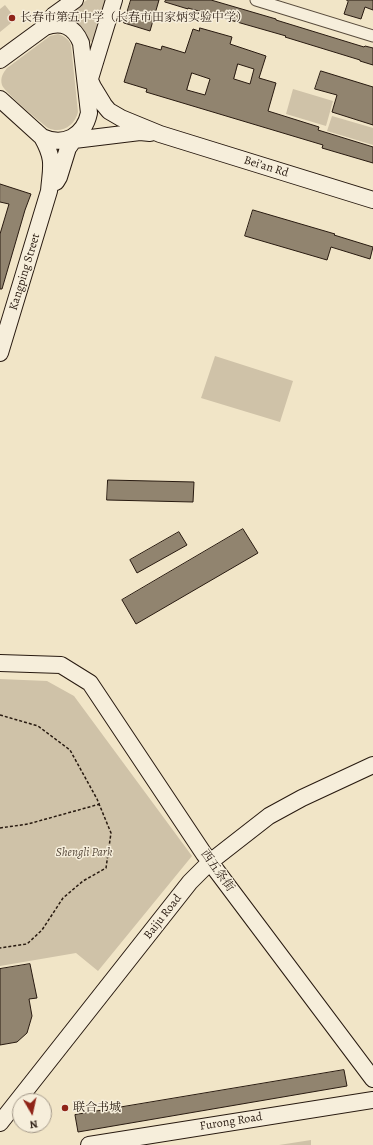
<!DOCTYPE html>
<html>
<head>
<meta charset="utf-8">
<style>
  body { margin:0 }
  #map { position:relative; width:373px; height:1145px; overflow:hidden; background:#f1e5c7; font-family:Alegreya,serif }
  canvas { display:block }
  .north { position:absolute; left:12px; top:1093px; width:40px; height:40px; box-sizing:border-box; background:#f6eedb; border:1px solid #a4998a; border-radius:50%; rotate:171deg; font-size:11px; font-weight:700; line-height:16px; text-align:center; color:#281a10 }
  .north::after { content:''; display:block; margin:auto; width:14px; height:18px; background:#8f2418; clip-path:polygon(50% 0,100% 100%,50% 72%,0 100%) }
</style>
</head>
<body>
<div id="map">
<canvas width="373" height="1145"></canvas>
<div class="north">N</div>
</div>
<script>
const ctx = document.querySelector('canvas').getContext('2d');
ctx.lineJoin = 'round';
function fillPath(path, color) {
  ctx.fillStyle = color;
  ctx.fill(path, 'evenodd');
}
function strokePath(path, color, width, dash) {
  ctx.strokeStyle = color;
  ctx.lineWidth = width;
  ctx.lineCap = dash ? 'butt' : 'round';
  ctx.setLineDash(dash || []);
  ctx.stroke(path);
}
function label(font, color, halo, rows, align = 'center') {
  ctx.font = font + ' Alegreya,"Noto Serif SC",serif';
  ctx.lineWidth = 3;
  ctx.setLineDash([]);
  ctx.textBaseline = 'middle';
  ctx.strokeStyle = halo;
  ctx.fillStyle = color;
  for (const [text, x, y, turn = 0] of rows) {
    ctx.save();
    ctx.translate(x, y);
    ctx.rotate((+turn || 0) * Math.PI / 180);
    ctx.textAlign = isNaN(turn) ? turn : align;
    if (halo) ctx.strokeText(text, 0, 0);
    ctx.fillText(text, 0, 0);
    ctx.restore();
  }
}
const green = new Path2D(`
  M87,0H108L95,41L88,42L65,18L66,15Z
  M5,5L16,19L0,32V9Z
  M58,34C64,36 69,39 71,45L78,112C75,126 61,134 48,128C39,121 5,93 2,85C0,78 3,73 7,68L50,36Z
  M293,89L333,101L326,126L286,114Z
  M332,116L373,128V145L327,131Z
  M215,356L293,381L280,422L201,398Z
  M0,679L47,681L74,696L192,856L98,971L76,953L0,966Z
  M311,1140V1145H279Z`);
const building = new Path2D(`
  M131,0H159L150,31L124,23Z
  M166,0H211L276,19V20L364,47L365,46L373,48V65L360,61V60L285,37L286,36L188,8V9L165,2Z
  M347,0H373V10L365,7L361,19L344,14L348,2Z
  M200,28L232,37L230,44L266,56L259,78L276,83L268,111L319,127L318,130L373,147V163L322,148L323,145L146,92L147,89L124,82L136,43L161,50L162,46L185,53L193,29L199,31ZM238,64L254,69L250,84L234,79ZM192,73L210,79L205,95L187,90Z
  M321,71L373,87V125L332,112L337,95L315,89Z
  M0,184L31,194L25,210L2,289H0V234L9,204L0,202Z
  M253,210L335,234L334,235L373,247L370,259L331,247L327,260L245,236Z
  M108,480L194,482L193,502L107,500Z
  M243,529L258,553L136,624L122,600Z
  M179,532L187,545L137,573L130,560Z
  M30,964L37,998L29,999L32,1016L27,1033L17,1042L0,1045V969Z
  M344,1070L347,1086L78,1132L75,1115Z`);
const path = new Path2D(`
  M0,715L38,726L70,750L97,799L111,833L106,868L83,881L63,898L42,930L27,944L0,948
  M0,828L28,824L100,804`);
const street = new Path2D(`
  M256,0L373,36`);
const secondary = new Path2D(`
  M43,27L54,15L75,0
  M0,60L45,27C62,21 74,26 81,43L89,113C84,136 64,147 42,137L0,99
  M84,67L93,87L104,105L109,111L121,118L160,134L373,200
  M89,82L114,0
  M66,141L140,132L150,133
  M56,182L59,177L68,148L78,134
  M0,353L49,191C51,167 55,160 42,137
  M0,663L61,665L90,683L204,854L373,1079
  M0,1123L190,882L210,862L269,816L302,798L373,765
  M89,1145L373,1100`);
const markers = [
  [12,18,4,"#8f2418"],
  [65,1108,4,"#8f2418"]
];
const poiNames = [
  ["长春市第五中学（长春市田家炳实验中学）",20,18],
  ["联合书城",73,1108]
];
const streetNames = [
  ["Bei’an Rd",266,167,17],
  ["Kangping Street",25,272,-73],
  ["西五条街",217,871,54],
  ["Baiju Road",163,917,-52],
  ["Furong Road",231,1122,-9]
];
const parkNames = [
  ["Shengli Park",84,853]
];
fillPath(green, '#cfc2a8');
fillPath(building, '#91846f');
strokePath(building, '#281a10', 1);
strokePath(street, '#5a4d3e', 13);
strokePath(secondary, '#281a10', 18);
strokePath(path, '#281a10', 1.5, [3, 2]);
strokePath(street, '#f6eedb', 11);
strokePath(secondary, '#f6eedb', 16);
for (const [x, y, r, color] of markers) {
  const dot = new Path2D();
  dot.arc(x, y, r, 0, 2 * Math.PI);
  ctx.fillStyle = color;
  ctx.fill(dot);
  strokePath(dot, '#f6eedb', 1.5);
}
label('12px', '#281a10', '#f6eedb', poiNames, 'left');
label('12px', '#281a10', '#f6eedb', streetNames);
label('italic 12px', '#5a4c3e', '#f6eedb', parkNames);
</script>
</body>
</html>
